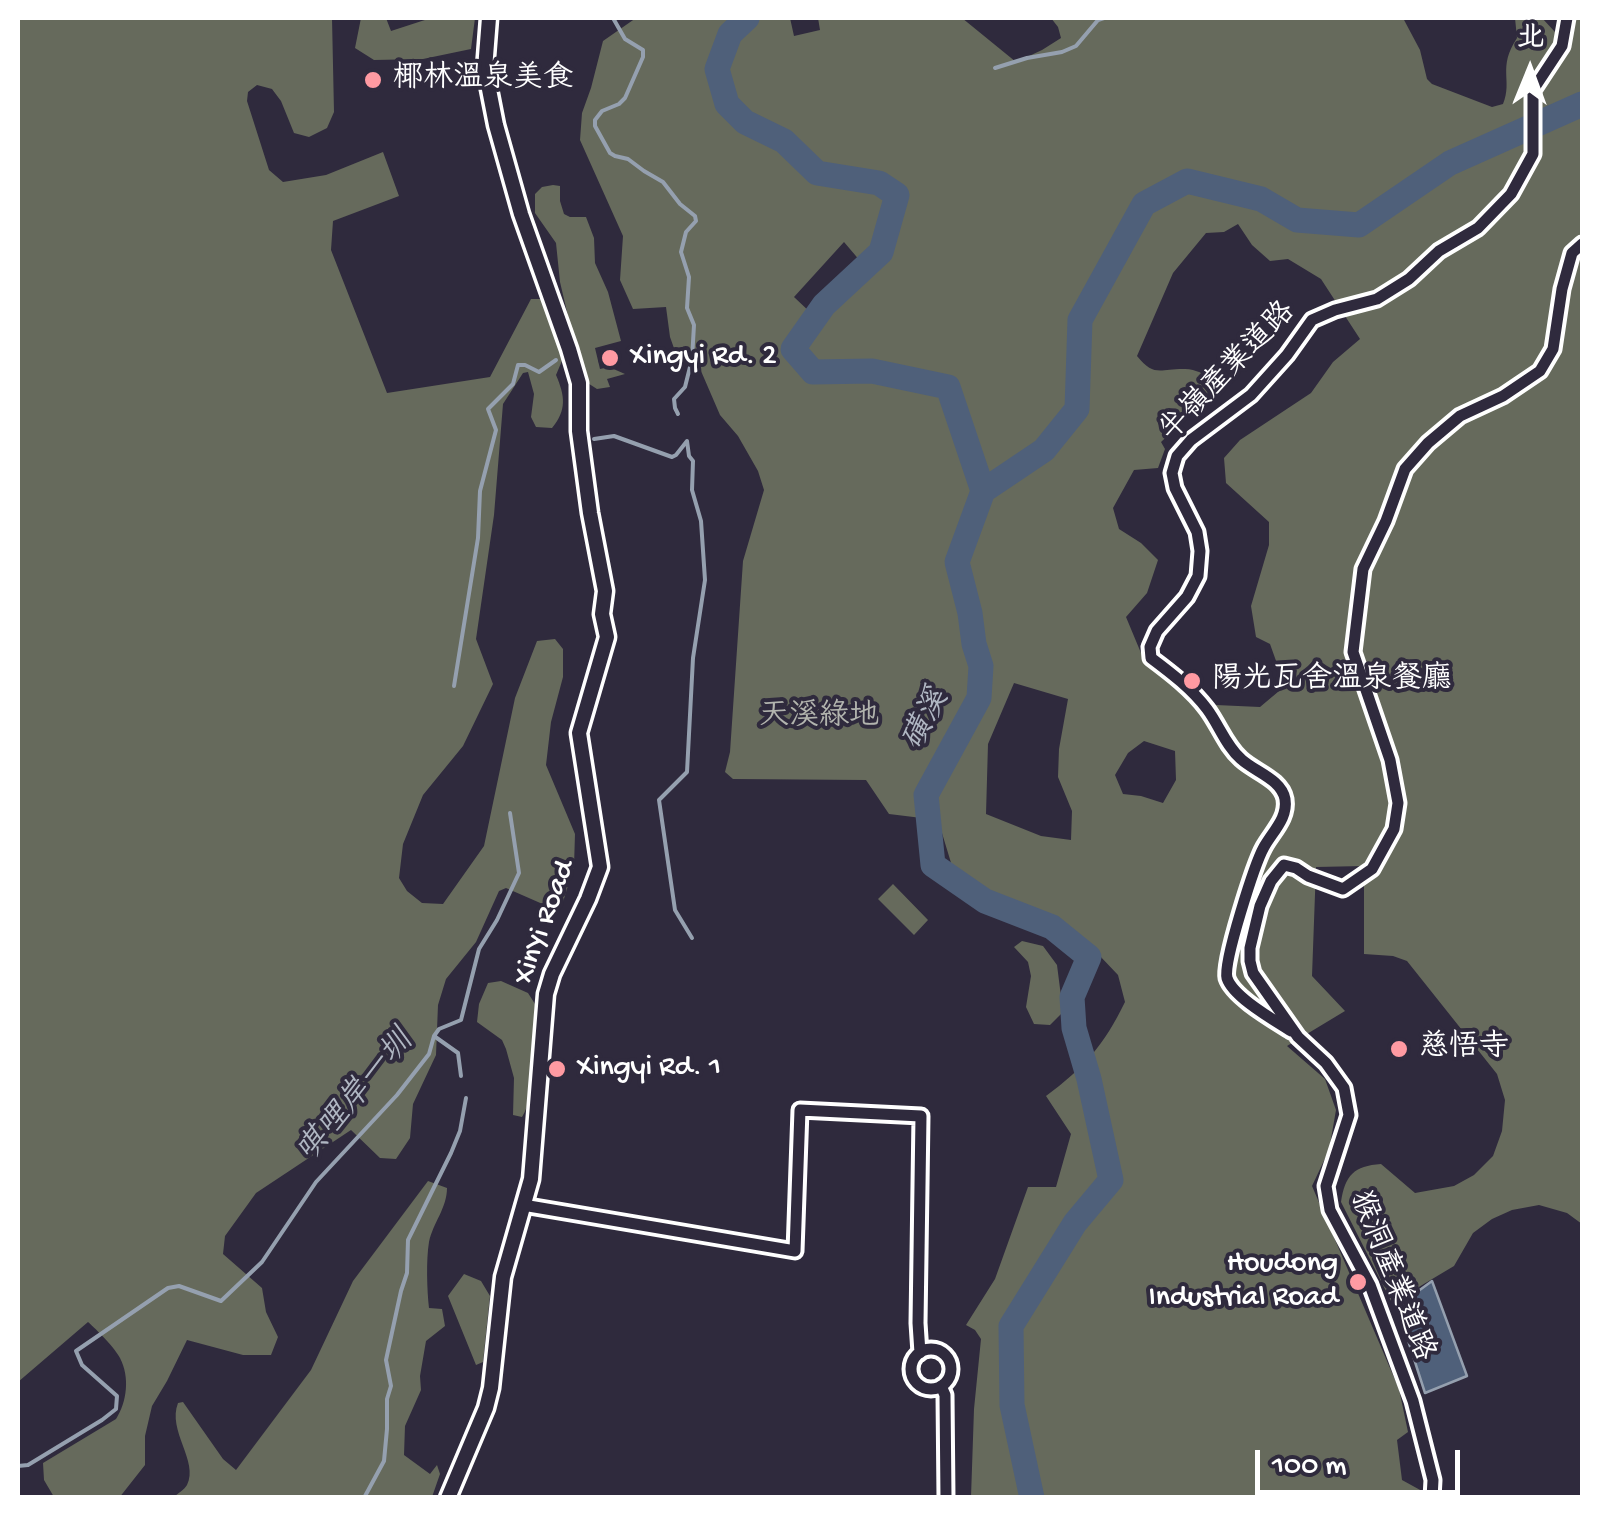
<!DOCTYPE html>
<html>
<head>
<meta charset="utf-8">
<style>
  body { margin:0 }
  #map { position:relative; width:1600px; height:1515px; overflow:hidden; background:#2f2a3d; font-family:"Gochi Hand","LXGW WenKai TC",sans-serif }
  canvas { display:block }
  .frame { position:absolute; inset:0; border:20px solid #fff; pointer-events:none }
  .north { position:absolute; left:1480px; top:20px; width:100px; height:100px; -webkit-text-stroke:8px #2f2a3d; paint-order:stroke; rotate:1deg; font-size:28px; font-weight:700; line-height:40px; text-align:center; color:#fff }
  .north::after { content:''; display:block; margin:auto; width:35px; height:45px; background:#fff; clip-path:polygon(50% 0,100% 100%,50% 72%,0 100%) }
  .scale { position:absolute; left:1255px; top:1450px; width:205px; height:45px; box-sizing:border-box; border:5px solid #fff; border-top:0; padding-left:12px; font-size:30px; line-height:35px; white-space:nowrap; color:#fff; -webkit-text-stroke:8px #2f2a3d; paint-order:stroke }
</style>
</head>
<body>
<div id="map">
<canvas width="1600" height="1515"></canvas>
<div class="frame"></div>
<div class="north">北</div>
<div class="scale">100 m</div>
</div>
<script>
const ctx = document.querySelector('canvas').getContext('2d');
ctx.lineJoin = 'round';
function fillPath(path, color) {
  ctx.fillStyle = color;
  ctx.fill(path, 'evenodd');
}
function strokePath(path, color, width, dash) {
  ctx.strokeStyle = color;
  ctx.lineWidth = width;
  ctx.lineCap = dash ? 'butt' : 'round';
  ctx.setLineDash(dash || []);
  ctx.stroke(path);
}
function label(font, color, halo, rows, align = 'center') {
  ctx.font = font + ' "Gochi Hand","LXGW WenKai TC",sans-serif';
  ctx.lineWidth = 8;
  ctx.setLineDash([]);
  ctx.textBaseline = 'middle';
  ctx.strokeStyle = halo;
  ctx.fillStyle = color;
  for (const [text, x, y, turn = 0] of rows) {
    ctx.save();
    ctx.translate(x, y);
    ctx.rotate((+turn || 0) * Math.PI / 180);
    ctx.textAlign = isNaN(turn) ? turn : align;
    if (halo) ctx.strokeText(text, 0, 0);
    ctx.fillText(text, 0, 0);
    ctx.restore();
  }
}
const green = new Path2D(`
  M18,18H332L334,112L327,128L309,137L294,133L281,101L272,89L257,85L248,92L247,101L269,170L283,182L326,175L383,152L399,196L333,221L331,250L387,393L490,377L531,299H541L560,339L564,356L556,375C565,396 567,410 552,428L536,427L531,417L534,394L528,372L523,373L503,404L494,515L476,639L493,684L463,746L423,795L403,844L399,878L407,891L422,903L443,904L484,846L515,698L537,641L555,639L563,649V677L551,722L546,765L575,834L574,866L563,902L554,909L506,888L499,891L476,942L446,979L438,1005L436,1055L413,1104L410,1138L396,1159L380,1158L351,1130L256,1193L225,1236L223,1254L262,1288L266,1312L278,1337L271,1355H243L187,1340L167,1381L152,1406L145,1436V1465L119,1498L54,1497L44,1480L43,1463L116,1419C127,1402 130,1377 120,1358C115,1348 97,1330 88,1322L18,1382Z
  M361,18H386L391,31L431,18H475L471,49L423,59L374,60L355,48Z
  M636,18H790L794,36L820,30L818,18H962L1016,62L1042,50L1061,38L1058,27L1051,18H1403L1420,50L1427,79L1432,84L1492,107L1503,104C1513,80 1497,68 1517,38L1515,18H1542L1555,32L1557,31L1560,18H1582V1224L1567,1213L1539,1205L1512,1210L1492,1219L1473,1233L1454,1266L1392,1303L1341,1202C1345,1175 1354,1166 1381,1164L1415,1193L1454,1186L1474,1175L1493,1156L1502,1131L1505,1100L1497,1074L1407,961L1393,956L1364,954V866L1316,867L1312,976L1345,1011L1287,1046L1325,1079L1336,1110L1329,1150L1312,1186L1399,1389L1408,1432L1397,1440L1402,1480L1422,1491L1428,1497H971L974,1409L981,1339L975,1330L966,1325L995,1279L1028,1187H1056L1071,1134L1046,1096C1084,1068 1104,1045 1125,1002L1118,975L1099,955L1076,937L977,892L961,878L952,866L938,820L889,814L866,780L733,779L725,772L730,752L743,561L764,490L758,471L738,436L720,415L701,371L675,351L670,337L666,307L633,309L620,280L623,236L580,140L582,113L591,88L603,41ZM1238,224L1252,245L1270,261L1288,259L1321,279L1360,339L1333,362L1311,393L1240,440L1224,458L1226,483L1269,522V545L1251,606L1256,637L1270,644L1285,686L1260,707L1216,705L1182,689L1156,669L1141,653L1126,617L1147,593L1158,560L1141,543L1119,529L1113,508L1134,470L1158,468L1165,449L1161,442L1202,403L1216,378C1205,375 1194,368 1183,369C1159,369 1154,377 1137,356L1173,273L1206,233L1224,232ZM844,242L861,262L812,314L794,297ZM1014,683L1068,699L1059,749L1058,777L1072,811L1071,840L1041,836L986,814L988,744ZM1144,741L1175,751L1176,780L1163,803L1141,796L1123,794L1115,775L1128,753Z
  M553,185L560,186V201L564,214L570,217H586L594,238L595,263L608,292L621,341L595,348L600,369L609,367L625,374L607,379L610,387L597,389L583,380L560,282L556,243L535,213V194L542,187Z
  M893,884L928,920L914,935L878,899Z
  M1022,941L1043,946L1057,965L1063,1012L1050,1025L1034,1024L1026,1007L1031,976L1028,962L1014,947Z
  M501,981L528,993L535,1004C533,1032 537,1096 522,1117L513,1115L514,1078L506,1049L502,1040L477,1022L479,1004L488,983Z
  M428,1181L447,1188C447,1208 433,1223 429,1242C426,1260 427,1290 429,1308L442,1309L445,1326L426,1341L420,1376L421,1390L405,1426L404,1455L430,1474L437,1465L440,1474L432,1497L208,1498L204,1495L174,1497C178,1493 184,1490 187,1485C199,1461 167,1431 178,1403L183,1402L223,1459L236,1470L311,1370L353,1281Z
  M464,1274L481,1281L490,1296L483,1362L476,1365L448,1296Z`);
const water = new Path2D(`
  M1432,1281L1467,1376L1425,1393L1398,1309L1415,1300L1417,1292Z`);
const stream = new Path2D(`
  M613,18L625,39L643,50V57L625,98L619,104L602,111L595,120V126L610,153L615,156L628,159L644,171L663,182L680,204L695,216L696,221L686,232L681,252L689,277L687,308L694,325L692,359L685,387L674,399L675,408L678,414
  M995,68L1027,58L1062,52L1076,46L1098,20L1104,18
  M594,439L614,436L672,457L676,455L687,441
  M687,441L689,456L693,461L692,490L701,521L705,580L693,658L687,772L659,800L675,910L692,938
  M454,686L478,538L480,491L496,430L488,409L513,384L518,365H525L539,372L556,360
  M434,1036L458,1053L461,1076
  M18,1466L28,1465L102,1420L116,1409L117,1396L82,1365L76,1351L168,1288L179,1286L221,1301L262,1262L316,1182L397,1095L429,1054L434,1036L439,1029L461,1020L479,949L497,920L519,873L510,813
  M364,1498L384,1461L387,1429V1399L391,1386L386,1360L401,1291L407,1273L408,1240L451,1153L460,1131L466,1098`);
const river = new Path2D(`
  M747,18L730,34L717,69L727,104L745,122L784,141L817,173L879,183L897,195L881,252L824,305L793,349L813,372L872,371L948,387L983,491L957,562L970,613L974,644L981,666L979,698L926,795L933,865L985,901L1052,927L1089,957L1072,997L1074,1028L1089,1079L1111,1180L1075,1223L1011,1326L1012,1405L1032,1498
  M983,491L1044,450L1077,409L1080,320L1144,204L1187,181L1261,199L1297,220L1359,225L1450,163L1582,104`);
const minor = new Path2D(`
  M1291,1031C1274,1020 1233,997 1227,978C1223,962 1255,863 1264,847C1273,831 1288,818 1285,799C1281,779 1255,772 1241,759C1226,746 1219,725 1207,709C1192,689 1171,673 1151,658L1150,647L1157,631L1187,597L1198,576L1200,551L1197,532L1175,488L1172,473L1177,456L1191,440L1251,395L1287,355L1312,320L1335,310L1377,299L1409,279L1439,251L1478,228L1511,194L1533,154V90L1562,46L1567,18
  M523,1205L795,1251L800,1110L921,1116L918,1323L920,1353
  M911 1369a20 20 0 1 1 40 0a20 20 0 1 1-40 0Z
  M941,1386L945,1395L946,1498
  M1432,1498L1433,1480L1413,1401L1370,1285L1330,1210L1326,1186L1349,1115L1344,1088L1326,1063L1298,1037L1253,973L1250,961V948L1260,906L1271,881L1284,865L1296,868L1308,876L1343,889L1372,869L1394,829L1398,803L1390,760L1353,652L1363,569L1386,521L1405,469L1428,443L1460,416L1503,396L1540,371L1553,349L1562,289L1572,253L1582,244`);
const tertiary = new Path2D(`
  M448,1498L486,1408L491,1388L503,1277L531,1179L546,994L552,974L588,899L600,867L579,733L607,637L602,614L605,591L590,513L579,431V383L569,349L521,214L496,125L485,69L489,18`);
const markers = [
  [373,80,10,"#ff9aa2"],
  [610,358,10,"#ff9aa2"],
  [1192,681,10,"#ff9aa2"],
  [1399,1049,10,"#ff9aa2"],
  [557,1069,10,"#ff9aa2"],
  [1358,1282,10,"#ff9aa2"]
];
const poiNames = [
  ["椰林溫泉美食",393,80],
  ["Xingyi Rd. 2",630,358],
  ["陽光瓦舍溫泉餐廳",1212,681],
  ["慈悟寺",1419,1049],
  ["Xingyi Rd. 1",577,1069],
  ["Houdong",1338,1265,"right"],
  ["Industrial Road",1338,1299,"right"]
];
const streetNames = [
  ["半嶺產業道路",1229,373,-46],
  ["XinYi Road",546,923,-70],
  ["猴洞產業道路",1390,1277,68]
];
const parkNames = [
  ["天溪綠地",819,718]
];
const waterNames = [
  ["磺溪",928,721,-63],
  ["唭哩岸一圳",357,1098,-50]
];
fillPath(green, '#666a5c');
fillPath(water, '#4f607a');
strokePath(water, '#95a0af', 2.5);
strokePath(stream, '#95a0af', 4);
strokePath(river, '#4f607a', 25);
strokePath(minor, '#fff', 19);
strokePath(tertiary, '#fff', 21);
strokePath(minor, '#2f2a3d', 11);
strokePath(tertiary, '#2f2a3d', 14);
for (const [x, y, r, color] of markers) {
  const dot = new Path2D();
  dot.arc(x, y, r, 0, 2 * Math.PI);
  ctx.fillStyle = color;
  ctx.fill(dot);
  strokePath(dot, '#2f2a3d', 4);
}
label('30px', '#fff', '#2f2a3d', poiNames, 'left');
label('30px', '#fff', '#2f2a3d', streetNames);
label('30px', '#b2b4ae', '#2f2a3d', parkNames);
label('italic 32px', '#b0b7c3', '#2f2a3d', waterNames);
</script>
</body>
</html>
